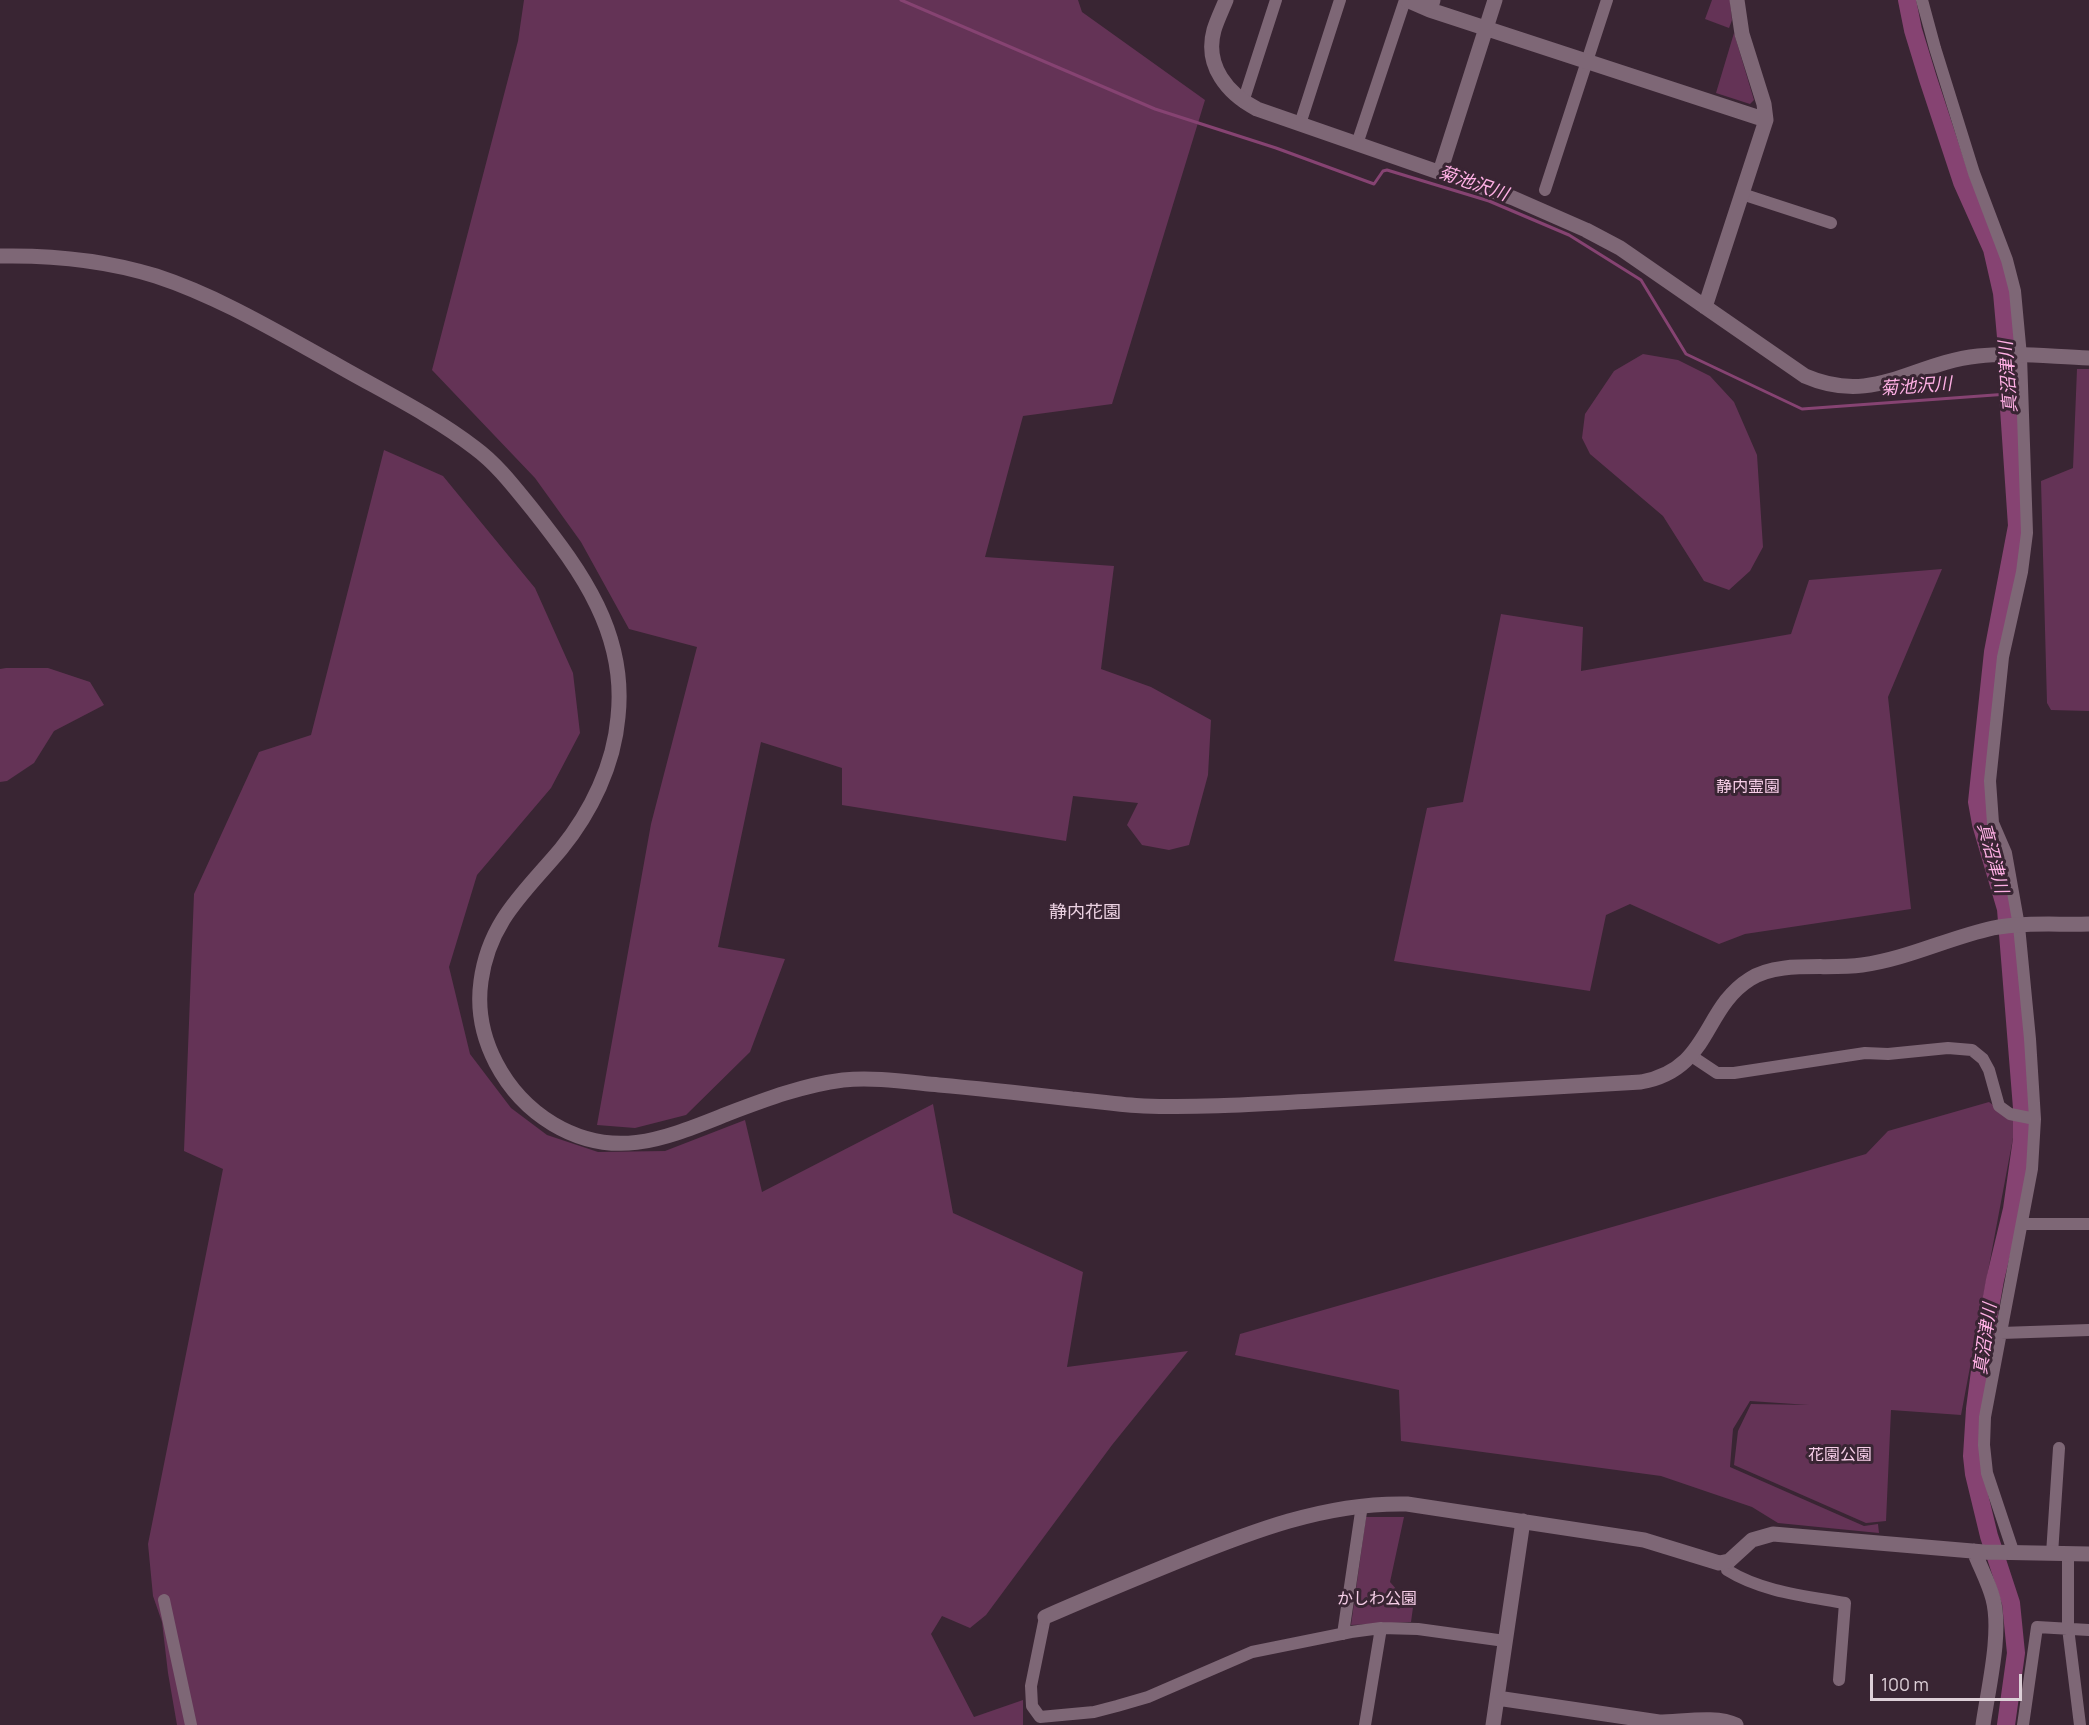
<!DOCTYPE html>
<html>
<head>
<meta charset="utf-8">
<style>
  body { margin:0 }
  #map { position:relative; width:2089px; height:1725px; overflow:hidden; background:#392533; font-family:Manrope,sans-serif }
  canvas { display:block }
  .scale { position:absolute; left:1870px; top:1674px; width:152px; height:27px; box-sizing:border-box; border:3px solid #ddd0d8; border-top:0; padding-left:8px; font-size:18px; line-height:21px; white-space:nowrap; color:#ddd0d8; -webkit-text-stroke:4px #392533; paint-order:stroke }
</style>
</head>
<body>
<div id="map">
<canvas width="2089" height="1725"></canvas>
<div class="scale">100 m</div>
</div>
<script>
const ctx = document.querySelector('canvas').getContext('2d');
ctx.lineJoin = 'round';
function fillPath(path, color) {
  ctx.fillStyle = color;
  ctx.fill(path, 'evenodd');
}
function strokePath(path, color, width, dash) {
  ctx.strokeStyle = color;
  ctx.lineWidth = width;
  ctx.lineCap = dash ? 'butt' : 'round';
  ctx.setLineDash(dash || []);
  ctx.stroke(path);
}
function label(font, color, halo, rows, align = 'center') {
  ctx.font = font + ' Manrope,"Noto Sans JP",sans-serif';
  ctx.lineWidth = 6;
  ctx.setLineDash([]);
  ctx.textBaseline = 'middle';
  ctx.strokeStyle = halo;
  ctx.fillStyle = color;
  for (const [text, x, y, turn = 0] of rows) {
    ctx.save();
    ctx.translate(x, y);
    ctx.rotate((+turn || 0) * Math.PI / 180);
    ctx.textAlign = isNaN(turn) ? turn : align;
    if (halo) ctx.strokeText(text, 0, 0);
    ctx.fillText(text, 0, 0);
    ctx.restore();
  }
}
const green = new Path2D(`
  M524,0H1078L1082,12L1205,100L1112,404L1023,416L985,557L1114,566L1101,669L1151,687L1211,720L1208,775L1189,845L1169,850L1142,845L1127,825L1138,803L1073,796L1066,841L842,805V768L761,742L718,947L785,959L750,1052L686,1115L635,1128L597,1125L651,824L697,647L629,629L581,542L535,478L432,370L518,41Z
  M1712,0H1730L1732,20L1729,28L1705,19Z
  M1734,33L1754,100L1750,104L1716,93Z
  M1643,354L1678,360L1710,376L1734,402L1757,455L1763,547L1750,571L1729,590L1704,581L1663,516L1590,454L1582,438L1585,414L1614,371Z
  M2077,369H2089V711L2051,710L2047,703L2041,481L2073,468Z
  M384,450L443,476L535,588L573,673L580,733L551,788L477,875L449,967L470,1054L511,1108L547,1135L598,1152L665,1151L745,1120L762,1192L933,1104L953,1213L1083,1272L1067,1367L1188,1351L1112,1445L986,1615L970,1628L942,1616L931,1634L974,1717L1023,1700V1725H177L168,1673L162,1622L153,1596L148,1544L223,1169L184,1151L194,894L259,752L311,735Z
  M1942,569L1888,697L1911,909L1745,934L1719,944L1630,904L1606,915L1590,991L1394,961L1427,808L1463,802L1501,614L1583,627L1581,671L1791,634L1809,580Z
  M6,668H48L90,682L104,705L54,731L34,763L7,781L0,782V669Z
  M1989,1102L2016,1122L1961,1415L1891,1410L1886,1521L1866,1523L1734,1465L1738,1431L1751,1404L1809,1405L1750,1401L1733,1429L1730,1467L1864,1526L1878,1524L1879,1533L1778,1523L1752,1507L1661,1476L1401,1441L1399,1390L1235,1355L1240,1334L1866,1154L1888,1131Z
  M1366,1517H1404L1390,1582L1397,1590L1415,1593L1411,1622L1351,1625Z`);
const stream = new Path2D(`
  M901,0L1155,109L1276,148L1374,184L1383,171L1387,170L1489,201L1569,235L1641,280L1686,354L1802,409L2008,394`);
const river = new Path2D(`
  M1907,0L1913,30L1928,79L1962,182L1992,249L2002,293L2009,370L2008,394L2017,526L1993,652L1977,802L1981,824L2006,909L2022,1108V1139L2012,1209L1995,1280L1984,1341L1975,1409L1972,1456L1974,1474L1989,1536L2011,1603L2016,1653L2006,1725`);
const street = new Path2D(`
  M1922,0L1935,48L1974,173L2007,260L2015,291L2021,356L2027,533L2022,572L2003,657L1990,781L1993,823L2006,853L2019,926L2030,1039L2035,1119L2032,1169L1985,1417L1984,1445L1987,1473L2014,1554
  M1243,102L1276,0
  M1300,124L1340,0
  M1357,144L1405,0
  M1545,190L1607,0
  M1742,194L1831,223
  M1690,1055L1717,1073H1734L1865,1053L1888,1054L1948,1048L1972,1050L1983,1059L1989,1070L1999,1106L2010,1114L2035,1119
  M2022,1224H2089
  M2001,1333L2089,1330
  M2052,1554L2059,1448
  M2068,1554V1628L2080,1725
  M1729,1561L1727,1570C1762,1592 1806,1596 1845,1603L1839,1680
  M164,1600L191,1725
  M1045,1617L1031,1686L1032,1706L1040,1717L1094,1712L1117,1706L1148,1697L1252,1652L1351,1632L1381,1628L1418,1629L1505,1641
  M1343,1634L1362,1505
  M1365,1725L1381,1628
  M2023,1725L2037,1627L2089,1630`);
const secondary = new Path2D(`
  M1226,0C1222,10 1217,20 1214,30C1204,66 1228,94 1257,109L1513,198L1586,230L1620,248L1805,376C1874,406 1912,363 1978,356C2014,352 2053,357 2089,358
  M1407,0L1430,10
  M1433,0L1430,10L1766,120
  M1440,172L1495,0
  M0,256C53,255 105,260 156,276C217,296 274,330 330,361C378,389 431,414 475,448C498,465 515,488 533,510C582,572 627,634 618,717C614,765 591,812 561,849C525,892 489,921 481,981C473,1038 505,1095 553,1124C615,1161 666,1138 727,1114C764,1100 803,1085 843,1080C875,1077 907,1082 939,1085C984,1089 1028,1094 1072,1099C1096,1101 1120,1105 1144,1106C1201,1108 1258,1104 1314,1101C1423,1095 1532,1088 1641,1082C1711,1069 1702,1009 1750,979C1779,960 1827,970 1862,965C1907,959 1948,938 1993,928C2024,922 2058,925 2089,924
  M1705,307L1766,120L1764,104L1742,34L1737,0
  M1974,1551C1980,1567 1989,1583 1993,1599C2002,1633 1988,1689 1983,1725
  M1045,1617C1088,1598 1132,1580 1176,1562C1250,1532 1326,1502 1407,1504L1644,1540L1719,1563L1729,1561L1752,1540L1773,1534L1984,1552L2089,1554
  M1497,1698L1659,1722C1681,1722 1717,1715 1736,1725
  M1493,1725L1523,1521`);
const parkNames = [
  ["静内霊園",1748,788],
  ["花園公園",1840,1456],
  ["かしわ公園",1377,1600]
];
const waterNames = [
  ["菊池沢川",1473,184,19],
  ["真沼津川",2009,377,-94],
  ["菊池沢川",1916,387,-4],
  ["真沼津川",1992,858,75],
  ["真沼津川",1986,1339,-82]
];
const neighbourhoodNames = [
  ["静内花園",1085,913]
];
fillPath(green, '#643356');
strokePath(stream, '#864372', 3);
strokePath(river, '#864372', 18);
strokePath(street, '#7e6776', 12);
strokePath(secondary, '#7e6776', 15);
label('16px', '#f7cee8', '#392533', parkNames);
label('italic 18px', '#ffb0e5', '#392533', waterNames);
label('18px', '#ebd1e1', '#392533', neighbourhoodNames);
</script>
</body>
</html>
